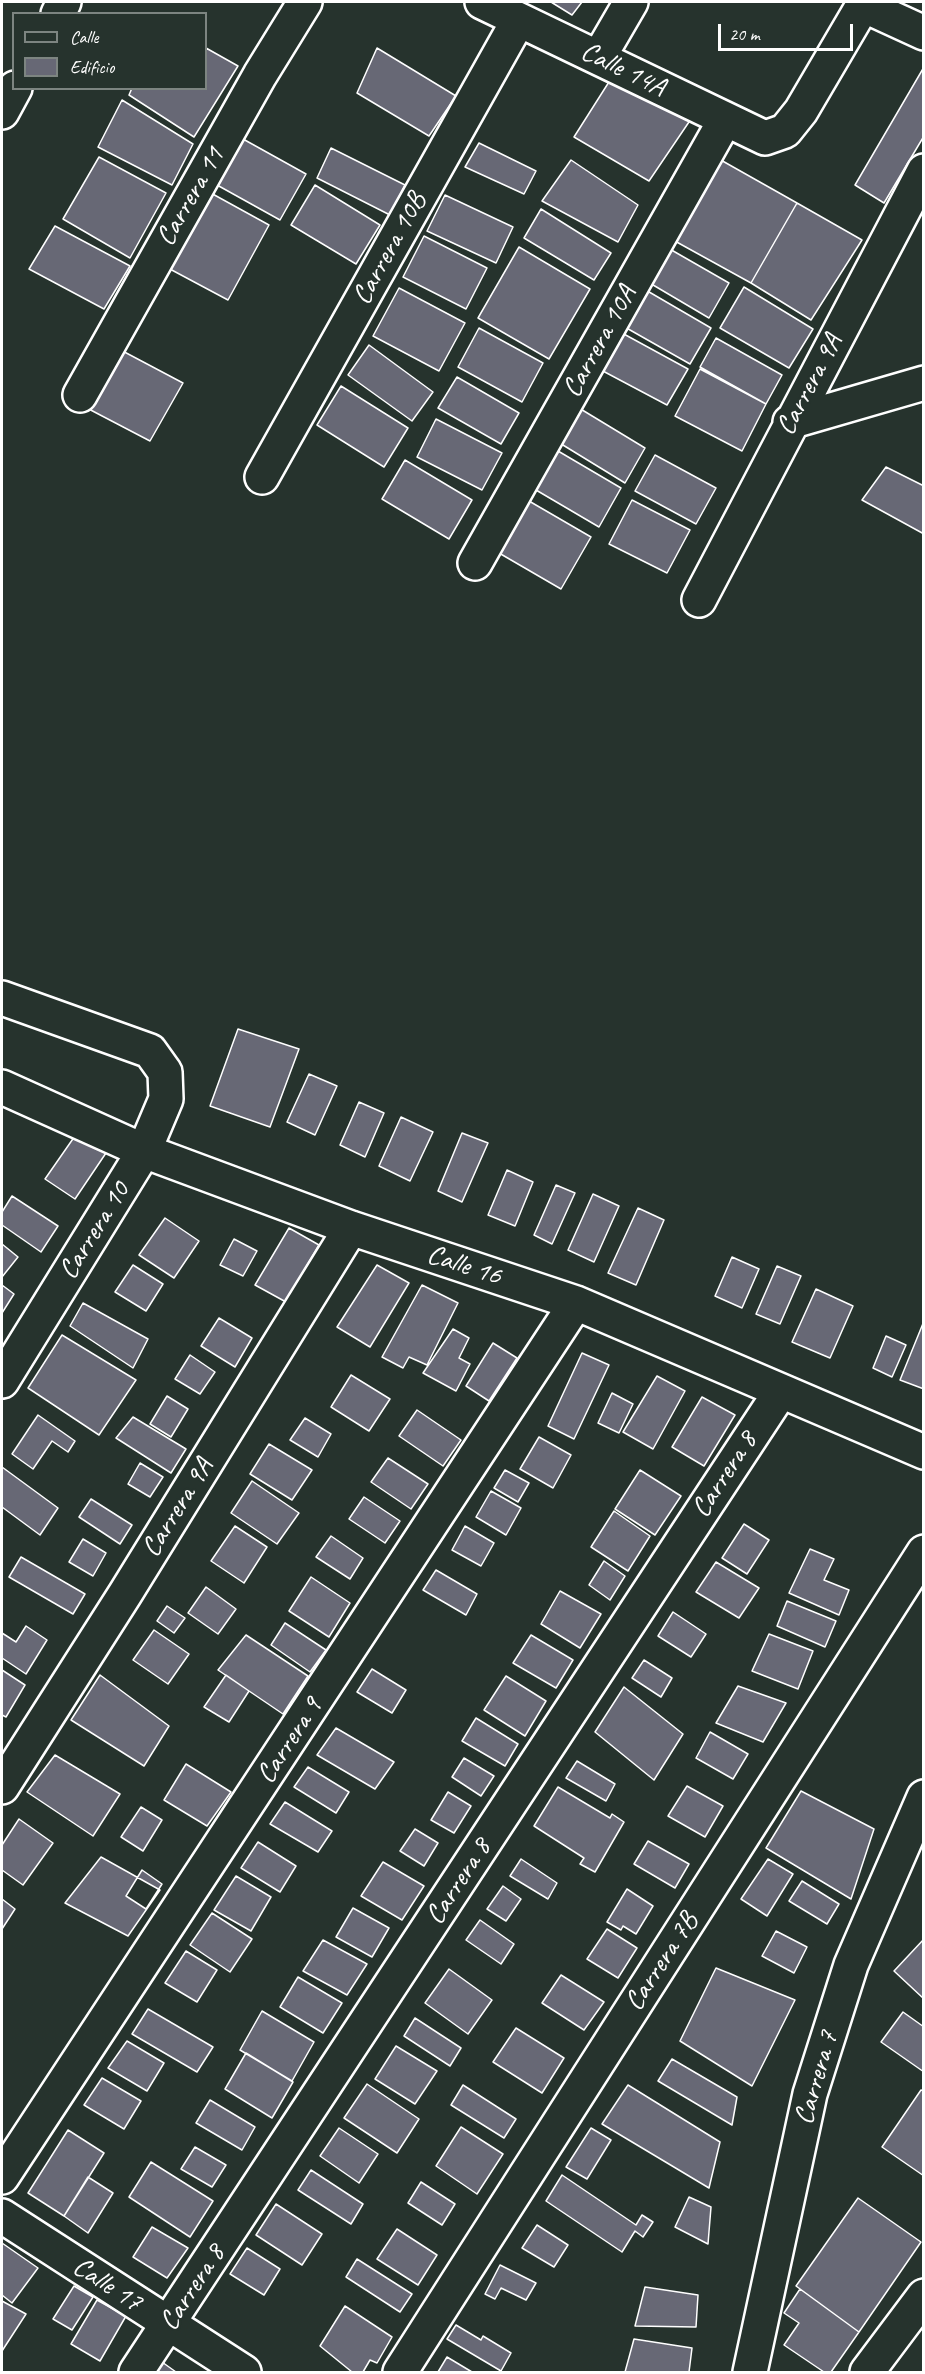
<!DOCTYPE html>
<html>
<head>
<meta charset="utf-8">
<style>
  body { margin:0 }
  #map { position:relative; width:925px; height:2374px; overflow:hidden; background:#26332d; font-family:Caveat,sans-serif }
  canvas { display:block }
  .frame { position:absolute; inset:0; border:3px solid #fff; pointer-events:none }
  .legend { position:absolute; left:12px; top:12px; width:195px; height:78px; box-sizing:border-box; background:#26332d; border:2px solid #7d8581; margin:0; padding:8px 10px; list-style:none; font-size:18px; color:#fff }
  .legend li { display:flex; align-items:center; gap:12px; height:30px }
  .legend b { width:30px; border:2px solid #7d8581 }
  .scale { position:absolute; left:718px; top:24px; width:135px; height:27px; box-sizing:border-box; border:3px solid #fff; border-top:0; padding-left:8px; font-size:18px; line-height:21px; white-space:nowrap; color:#fff; -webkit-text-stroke:4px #26332d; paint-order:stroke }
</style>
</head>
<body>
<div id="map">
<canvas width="925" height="2374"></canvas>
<div class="frame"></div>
<ul class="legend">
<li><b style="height:8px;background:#26332d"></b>Calle</li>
<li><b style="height:16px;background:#676875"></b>Edificio</li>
</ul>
<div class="scale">20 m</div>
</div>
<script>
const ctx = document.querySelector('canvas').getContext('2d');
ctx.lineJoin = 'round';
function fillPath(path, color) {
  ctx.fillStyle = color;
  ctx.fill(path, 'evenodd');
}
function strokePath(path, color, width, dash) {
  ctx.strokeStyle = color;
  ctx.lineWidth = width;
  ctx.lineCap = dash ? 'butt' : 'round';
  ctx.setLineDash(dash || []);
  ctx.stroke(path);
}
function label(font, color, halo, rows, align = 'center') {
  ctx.font = font + ' Caveat,sans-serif';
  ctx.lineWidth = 4.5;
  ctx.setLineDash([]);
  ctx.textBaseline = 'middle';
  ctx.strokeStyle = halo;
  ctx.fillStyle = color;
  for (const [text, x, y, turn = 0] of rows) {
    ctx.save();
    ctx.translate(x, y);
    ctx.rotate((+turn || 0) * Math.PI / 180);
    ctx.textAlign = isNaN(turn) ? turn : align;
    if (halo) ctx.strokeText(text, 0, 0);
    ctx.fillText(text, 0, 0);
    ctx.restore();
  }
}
const building = new Path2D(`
  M551,2H582L572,15Z
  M206,48L238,66L194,137L129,95L132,88H206Z
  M377,48L456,96L429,136L357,93Z
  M924,67V136L884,203L855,185Z
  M614,74L691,119L649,181L574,137Z
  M122,100L193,144L172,185L98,147Z
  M243,139L306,174L280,220L217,185Z
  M479,143L536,171L524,194L465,167Z
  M331,148L405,185L390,215L317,178Z
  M99,157L166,193L130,258L63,219Z
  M719,159L797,203L751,283L673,240Z
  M571,160L638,205L618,242L542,201Z
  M315,185L380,225L356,264L291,225Z
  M209,192L269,225L228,300L168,268Z
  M445,195L513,227L496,263L427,231Z
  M797,203L862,240L811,320L751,283Z
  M541,209L611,253L594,280L524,238Z
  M55,226L130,266L104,309L29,269Z
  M424,236L487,268L466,309L403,277Z
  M519,247L590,289L549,359L478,318Z
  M668,248L729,283L709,318L648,282Z
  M744,287L813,329L789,368L720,328Z
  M399,288L465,323L439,371L373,336Z
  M644,289L711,328L690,364L623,326Z
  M479,328L543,363L522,402L458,367Z
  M622,333L688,369L667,405L601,370Z
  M716,338L782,375L766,404L700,367Z
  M369,345L433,392L412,421L348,375Z
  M115,347L183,383L150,441L83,406Z
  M700,369L766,404L742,451L675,416Z
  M457,377L519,413L501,444L438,408Z
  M341,386L408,428L384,467L317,425Z
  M579,408L645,448L625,483L558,442Z
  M436,419L502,453L482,490L417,457Z
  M558,451L621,488L599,527L536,490Z
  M655,455L716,488L696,524L635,491Z
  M405,460L472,500L449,539L382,499Z
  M886,467L924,486V534L862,500Z
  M632,500L690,530L667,573L609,544Z
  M529,501L591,537L561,589L499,553Z
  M238,1029L299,1049L270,1127L210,1106Z
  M309,1074L337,1086L315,1135L287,1122Z
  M359,1102L384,1113L365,1157L340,1145Z
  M401,1117L433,1132L410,1181L379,1166Z
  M77,1133L106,1153L75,1199L45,1179Z
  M462,1133L488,1143L462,1202L438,1191Z
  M507,1170L533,1182L515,1226L488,1215Z
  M556,1185L575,1193L552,1244L534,1235Z
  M593,1194L619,1206L594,1262L568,1250Z
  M12,1196L58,1226L41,1252L2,1225V1212Z
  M638,1208L664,1220L636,1285L608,1273Z
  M165,1218L199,1241L174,1278L139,1255Z
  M289,1228L319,1245L286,1302L255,1285Z
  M234,1239L257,1251L243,1276L220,1265Z
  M2,1244L18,1257L2,1277Z
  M732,1257L759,1269L742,1308L715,1296Z
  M133,1265L163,1284L146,1311L115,1292Z
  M377,1265L409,1283L370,1347L337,1327Z
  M777,1266L801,1276L780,1324L756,1314Z
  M2,1285L14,1294L2,1313Z
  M422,1285L458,1303L427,1365L409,1357L403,1368L382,1357Z
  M816,1289L853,1306L830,1358L792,1342Z
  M83,1303L148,1339L133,1368L70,1326Z
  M219,1318L252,1338L235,1367L201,1346Z
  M924,1321V1389L900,1380Z
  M453,1329L469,1338L459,1358L470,1364L456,1391L423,1373Z
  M62,1335L136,1380L99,1435L28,1388Z
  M886,1336L906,1345L892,1377L873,1368Z
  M493,1343L517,1358L489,1401L466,1386Z
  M582,1353L609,1365L574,1439L548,1426Z
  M190,1355L215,1372L200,1394L175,1379Z
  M351,1375L390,1399L369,1431L331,1407Z
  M657,1376L685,1391L653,1449L623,1432Z
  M612,1393L633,1404L619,1433L598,1423Z
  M167,1396L188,1409L171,1437L150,1424Z
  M702,1397L735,1415L704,1466L672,1447Z
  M417,1410L461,1440L443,1466L399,1436Z
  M38,1415L75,1441L68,1452L52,1441L33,1469L12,1454Z
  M133,1417L186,1449L171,1473L116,1438Z
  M305,1418L331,1434L318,1457L290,1440Z
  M539,1437L571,1455L553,1488L520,1469Z
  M269,1444L312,1470L292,1500L250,1474Z
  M388,1458L428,1484L411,1509L371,1482Z
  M140,1463L163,1477L150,1497L128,1484Z
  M2,1467L58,1508L40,1535L2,1507Z
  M505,1470L529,1483L518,1502L494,1488Z
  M640,1470L681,1496L655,1535L615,1509Z
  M252,1481L299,1513L277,1544L231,1513Z
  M491,1491L521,1508L506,1535L476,1517Z
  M364,1497L400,1521L385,1543L349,1519Z
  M91,1499L132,1525L120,1544L79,1517Z
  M614,1511L650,1536L628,1571L591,1547Z
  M744,1524L769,1540L747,1574L722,1558Z
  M235,1526L267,1547L244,1583L211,1561Z
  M465,1526L494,1543L481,1566L452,1550Z
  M331,1536L363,1558L350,1579L316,1557Z
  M83,1539L106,1553L93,1576L69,1562Z
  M810,1549L834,1559L824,1580L849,1590L839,1615L789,1593Z
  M21,1557L85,1594L73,1614L9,1577Z
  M604,1561L625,1576L610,1600L589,1585Z
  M716,1562L759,1588L739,1618L696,1592Z
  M436,1570L477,1594L466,1615L423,1590Z
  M311,1577L350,1603L329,1637L289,1611Z
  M206,1587L236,1609L218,1634L188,1613Z
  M560,1591L601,1614L580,1648L541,1624Z
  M787,1601L836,1621L825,1647L777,1626Z
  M167,1606L185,1618L174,1633L157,1621Z
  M673,1612L706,1634L691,1657L658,1636Z
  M285,1623L326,1650L310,1672L271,1645Z
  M26,1626L47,1640L26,1674L2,1658V1633L16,1642Z
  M154,1630L189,1654L168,1684L133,1660Z
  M769,1634L813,1651L798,1689L752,1671Z
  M246,1635L308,1676L283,1714L218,1670Z
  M531,1635L573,1660L556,1688L513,1663Z
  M644,1660L672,1678L661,1697L632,1678Z
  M372,1669L406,1690L392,1713L357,1692Z
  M2,1670L25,1685L6,1717L2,1715Z
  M100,1675L169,1726L144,1766L71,1720Z
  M226,1675L249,1691L229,1722L204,1707Z
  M506,1676L546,1701L525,1736L484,1710Z
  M738,1686L786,1703L763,1742L716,1723Z
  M624,1687L683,1734L654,1780L595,1732Z
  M476,1718L518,1744L505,1766L462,1741Z
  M336,1728L394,1762L375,1789L317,1755Z
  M710,1732L748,1754L733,1779L696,1758Z
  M55,1755L120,1794L93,1836L27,1792Z
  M464,1758L494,1776L481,1796L452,1777Z
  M577,1761L615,1784L606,1801L566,1778Z
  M186,1764L231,1792L207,1826L164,1800Z
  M308,1767L349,1792L336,1813L294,1787Z
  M687,1786L723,1806L705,1837L668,1816Z
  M558,1787L610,1818L612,1814L624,1822L595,1872L580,1864L584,1858L534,1826Z
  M801,1791L874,1829L851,1899L766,1848Z
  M448,1792L471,1806L454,1833L431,1820Z
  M285,1802L332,1831L318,1852L270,1824Z
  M141,1807L162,1820L143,1851L121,1837Z
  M19,1819L53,1843L23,1885L2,1870V1845Z
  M415,1829L438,1843L424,1866L400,1851Z
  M648,1841L689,1864L675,1888L634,1864Z
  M258,1842L296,1866L280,1892L241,1868Z
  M101,1857L160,1890L128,1936L65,1903Z
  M521,1859L557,1883L548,1899L510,1876Z
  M768,1859L793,1874L767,1916L741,1899Z
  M383,1862L424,1886L402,1920L361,1896Z
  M142,1870L162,1884L146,1909L126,1896Z
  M236,1876L271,1897L251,1931L214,1910Z
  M802,1881L839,1904L827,1924L789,1901Z
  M503,1886L521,1899L506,1921L487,1909Z
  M627,1889L653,1906L636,1934L623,1926L621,1930L607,1922Z
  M2,1899L15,1909L2,1929Z
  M353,1908L389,1928L372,1957L336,1937Z
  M212,1913L252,1939L230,1972L190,1945Z
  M480,1920L514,1944L501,1964L466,1940Z
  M607,1929L637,1948L618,1978L587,1959Z
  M776,1931L807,1947L794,1973L762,1956Z
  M924,1939V1999L894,1971Z
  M323,1940L367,1964L347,1995L303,1971Z
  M186,1951L217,1970L197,2002L165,1983Z
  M716,1968L795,2000L752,2086L680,2041Z
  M449,1969L492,2000L468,2034L425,2003Z
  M561,1975L604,2002L584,2030L542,2003Z
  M298,1977L342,2003L323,2033L280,2007Z
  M148,2009L213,2047L197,2072L132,2034Z
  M262,2011L314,2042L292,2081L240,2050Z
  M903,2012L924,2027V2072L881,2042Z
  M415,2018L461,2048L450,2066L404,2036Z
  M516,2028L564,2058L542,2093L493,2062Z
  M127,2041L164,2063L147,2091L108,2068Z
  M396,2046L437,2071L415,2104L375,2079Z
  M246,2053L293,2082L272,2118L225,2089Z
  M672,2059L737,2097L732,2125L658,2081Z
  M102,2078L141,2101L124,2129L84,2105Z
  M367,2084L419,2119L397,2153L344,2118Z
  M463,2085L516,2119L504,2138L451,2105Z
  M628,2085L720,2142L709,2188L602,2124Z
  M921,2090L924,2091V2176L882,2147Z
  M210,2100L255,2127L242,2150L196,2123Z
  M461,2127L503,2154L477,2194L436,2166Z
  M339,2128L378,2154L359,2183L320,2156Z
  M591,2128L611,2140L587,2179L566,2167Z
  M68,2130L104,2153L64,2216L28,2193Z
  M195,2147L226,2165L212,2187L181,2169Z
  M151,2162L213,2201L190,2237L129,2197Z
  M311,2170L363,2204L351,2224L298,2190Z
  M562,2175L636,2225L642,2215L653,2222L643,2237L635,2231L622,2252L546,2201Z
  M88,2177L113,2193L88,2233L64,2216Z
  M421,2182L455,2204L442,2225L408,2203Z
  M689,2197L711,2207L708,2244L675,2227Z
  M858,2198L921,2242L859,2332L796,2286Z
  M276,2204L322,2234L302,2265L256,2235Z
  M537,2225L568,2245L554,2267L522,2248Z
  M152,2227L188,2248L167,2278L133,2257Z
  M397,2229L437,2255L418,2285L377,2259Z
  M2,2243L38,2268L12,2303L2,2295Z
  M247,2248L280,2269L264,2295L230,2274Z
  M357,2259L412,2294L400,2312L346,2277Z
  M500,2265L536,2283L526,2300L501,2288L495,2299L485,2294Z
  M74,2286L93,2297L72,2330L53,2319Z
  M645,2287L698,2295L696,2327L635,2326Z
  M800,2289L859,2332L831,2372H824L784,2345L799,2323L784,2313Z
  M97,2300L126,2316L100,2361L71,2344Z
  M2,2301L26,2314L2,2351Z
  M345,2306L392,2337L377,2363L370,2360L363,2372H352L320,2346Z
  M456,2325L481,2340L483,2336L511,2353L501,2371L447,2339Z
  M634,2339L692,2348L689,2372H625Z
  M447,2357L472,2372H438Z
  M162,2362L176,2372H155Z`);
const minor = new Path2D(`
  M482,2L765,138L785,131L801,111L865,2
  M863,5L924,33
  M58,14L64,2
  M599,57L631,2
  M2,112L15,88
  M80,395L260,75L305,2
  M790,422L924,383
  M262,477L518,21
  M475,563L725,120
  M699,600L924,171
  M2,998L150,1051L165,1072L166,1099L144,1151L2,1381
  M2,1087L144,1151L351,1228L576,1303L924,1452
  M2,1787L125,1594L351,1228
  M2,2177L576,1303
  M2,2216L244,2372
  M136,2372L781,1391
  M400,2372L924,1552
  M750,2372L810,2094L851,1965L924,1797
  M867,2372L924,2296`);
const streetNames = [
  ["Calle 14A",623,70,26],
  ["Carrera 11",191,197,-60],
  ["Carrera 10B",390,249,-61],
  ["Carrera 10A",600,342,-61],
  ["Carrera 9A",810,385,-62],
  ["Carrera 10",95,1231,-58],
  ["Calle 16",464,1266,18],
  ["Carrera 8",725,1475,-57],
  ["Carrera 9A",178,1508,-58],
  ["Carrera 9",290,1741,-57],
  ["Carrera 8",459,1882,-57],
  ["Carrera 7B",662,1962,-57],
  ["Carrera 7",817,2078,-74],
  ["Calle 17",107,2285,33],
  ["Carrera 8",193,2288,-57]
];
fillPath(building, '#676875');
strokePath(building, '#fff', 1.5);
strokePath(minor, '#fff', 38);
strokePath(minor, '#26332d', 33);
label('28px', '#fff', '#26332d', streetNames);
</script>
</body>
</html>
